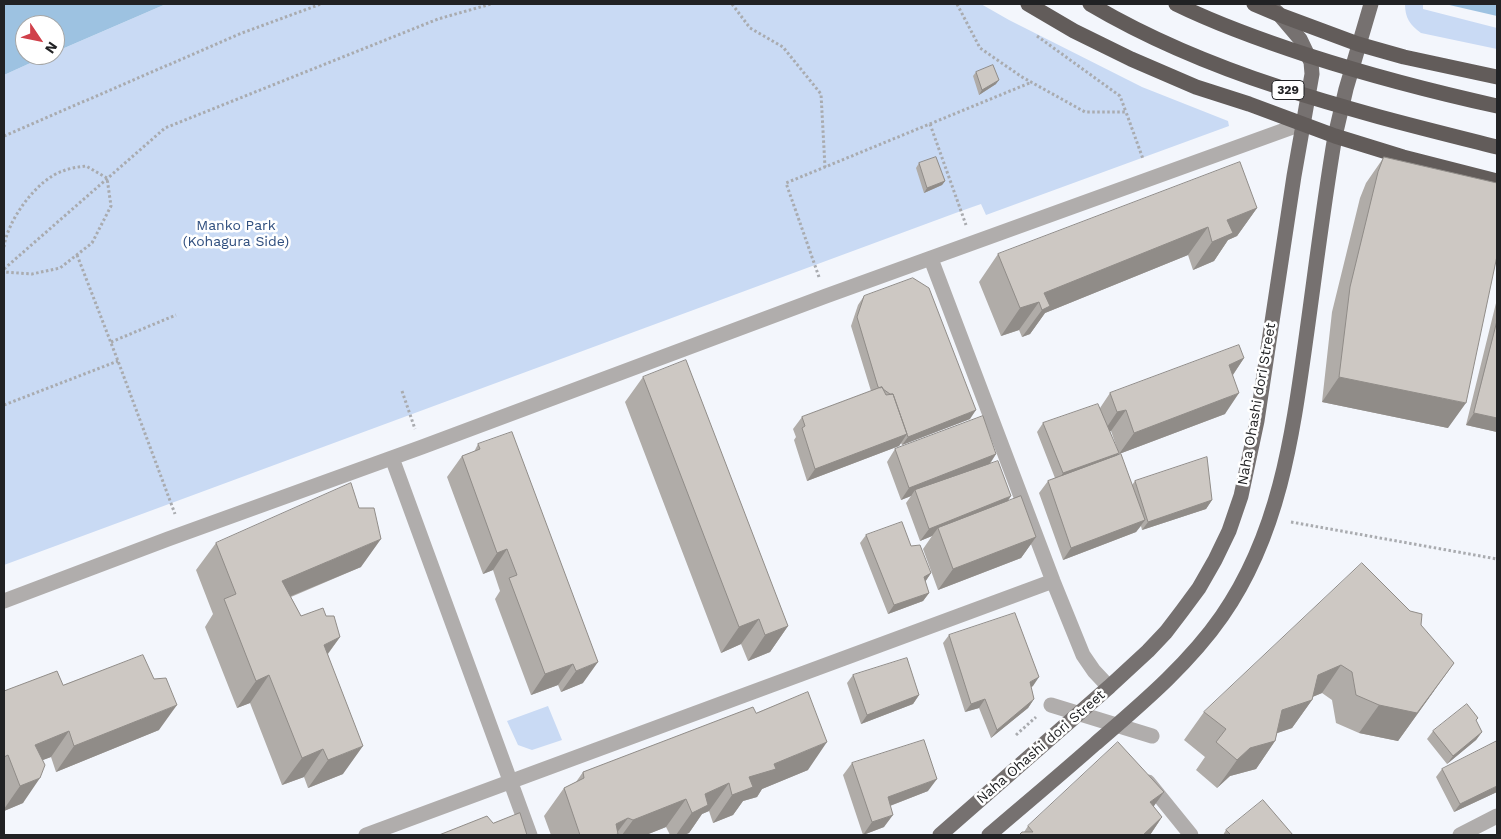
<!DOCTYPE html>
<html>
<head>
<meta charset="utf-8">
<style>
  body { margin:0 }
  #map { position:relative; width:1501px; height:839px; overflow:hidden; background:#f3f6fc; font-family:"Work Sans",sans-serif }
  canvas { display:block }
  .frame { position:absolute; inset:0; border:5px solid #212224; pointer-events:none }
  .north { position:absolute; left:15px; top:15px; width:50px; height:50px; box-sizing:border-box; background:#fff; border:1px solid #a6a7a7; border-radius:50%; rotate:124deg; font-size:14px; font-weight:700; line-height:20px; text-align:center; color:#212224 }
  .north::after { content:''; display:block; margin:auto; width:18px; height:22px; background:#d0404a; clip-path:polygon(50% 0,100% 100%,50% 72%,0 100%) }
</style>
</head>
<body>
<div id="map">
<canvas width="1501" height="839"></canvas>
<div class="frame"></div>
<div class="north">N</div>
</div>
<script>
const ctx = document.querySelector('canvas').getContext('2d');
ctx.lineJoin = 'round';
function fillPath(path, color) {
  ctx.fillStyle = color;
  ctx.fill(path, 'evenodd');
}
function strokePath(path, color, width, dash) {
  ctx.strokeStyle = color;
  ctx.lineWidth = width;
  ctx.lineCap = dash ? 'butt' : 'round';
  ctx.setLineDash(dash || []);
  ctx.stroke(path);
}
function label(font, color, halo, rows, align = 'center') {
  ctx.font = font + ' "Work Sans",sans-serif';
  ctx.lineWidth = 5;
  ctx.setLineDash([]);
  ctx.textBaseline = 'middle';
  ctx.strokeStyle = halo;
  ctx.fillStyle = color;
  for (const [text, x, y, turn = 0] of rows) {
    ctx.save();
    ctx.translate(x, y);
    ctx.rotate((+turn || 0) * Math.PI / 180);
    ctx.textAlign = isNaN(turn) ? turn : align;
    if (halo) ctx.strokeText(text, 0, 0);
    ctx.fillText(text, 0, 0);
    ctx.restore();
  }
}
const green = new Path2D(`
  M166,4H981L1009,20L1142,87L1228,121L1229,126L986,215L981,204L961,211L4,565V75L48,55H55V52Z
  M1405,4H1423V9L1497,28V49L1421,33C1410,25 1405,18 1405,4Z
  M548,706L562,740L532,750L518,745L507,721Z`);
const water = new Path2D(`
  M4,4H166L55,52V25H25V55H48L4,75Z
  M1445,4H1497V16Z`);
const path = new Path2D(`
  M732,4L750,28L783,47L821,94L825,167
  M957,4L980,48L1022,77L1085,112H1126L1143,159
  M1037,36L1120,96L1126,112
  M930,124L966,225
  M4,136L242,33L321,4
  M4,247C7,221 37,179 63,171C70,168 78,167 86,166L107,178L111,206L92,243L60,268L32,274L4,272
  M77,255L118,361L175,514
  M4,269L165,128L438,19L491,4
  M819,277L786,183L1032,82
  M111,342L176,315
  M402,391L415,429
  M4,405L118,361
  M1291,522L1497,559
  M1016,735L1036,717`);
const minor = new Path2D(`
  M931,259L1053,581L1083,655L1094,671L1109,687
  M392,458L530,835
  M4,601L168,539L422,447L826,296L1304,123
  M1051,705L1152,736
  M1148,782L1191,835
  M366,835L1053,581
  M1460,835L1497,816`);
const major = new Path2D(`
  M940,835L1109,687L1148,651L1166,632L1182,611L1199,588L1215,560L1229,531L1241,496L1257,421L1294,176L1312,74L1311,62L1300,39L1277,12
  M989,835C1024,805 1060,775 1095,744C1140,705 1188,665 1222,616C1281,531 1293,431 1307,331C1316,266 1324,201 1335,136L1346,89L1371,4`);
const highway = new Path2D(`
  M1028,4L1074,31L1131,59L1196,87L1249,104L1335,136L1403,157L1497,181
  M1090,4C1215,78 1358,112 1497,147
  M1176,4C1219,25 1264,41 1310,56C1372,76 1434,92 1497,106
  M1254,4L1280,15L1358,44L1404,57L1497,77`);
const wall = new Path2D(`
  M976,72L996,84L979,95L973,76Z
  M1384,157L1448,428L1322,402L1332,312L1360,198L1366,183Z
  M919,163L945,181L942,185L924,193L916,168Z
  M1257,208L1237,236L1228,240L1214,261L1193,270L1188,255L1045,313L1030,334L1022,337L1019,330L1001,336L979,282L998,254Z
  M864,296L970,419L902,445L901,443L899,446L807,481L794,440L796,437L793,429L802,417L871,391L851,326L858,305Z
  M1497,299V432L1466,425Z
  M1244,358L1233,375L1225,414L1119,454L1111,431H1110L1117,456L1132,485L1135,481L1212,500L1206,509L1142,530L1141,526L1136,532L1063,560L1039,493L1048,481L1055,478L1037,432L1043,423L1100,408L1110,393Z
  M643,377L788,626L770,652L748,661L741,644L721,653L625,402Z
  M478,444L583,683L561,692L558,685L531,695L495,599L500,591L493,570L483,574L447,477L462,456L474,452Z
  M895,449L996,454L990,464L1008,501L1036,537L1021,558L938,590L923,549L932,536L920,541L906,503L911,496L901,500L887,462Z
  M866,535L911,546L931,573L925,582L929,593L923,601L888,614L860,543Z
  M216,543L361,567L291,597L301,616H326L340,637L328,654L343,774L308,788L304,777L282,785L250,703L237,708L205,627L213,614L196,570Z
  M1421,625L1434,691L1398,741L1359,733L1336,723L1332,700L1322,693L1312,697V700L1292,728L1277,733L1275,741L1256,769L1230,776L1217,788L1196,770L1205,757L1184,740L1204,712Z
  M949,635L1033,686L1031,687L1034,699L1028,708L991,738L979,708L965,712L943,643Z
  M853,675L919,695L913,704L861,724L847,683Z
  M63,685L159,730L56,772L51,757L42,760L23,803L4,811V691Z
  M756,713L808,770L762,789L757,797L743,801L733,815L713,823L709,811L702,814L689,833L684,835H670L666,827L646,835H551L544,816L564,788L576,782L583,772Z
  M1478,718L1476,721L1482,732L1476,740L1447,764L1427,739L1433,731Z
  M852,763L928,791L890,806L884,827L863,835L843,775Z
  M1442,769L1497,792L1454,812L1436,777Z
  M1153,806L1162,817L1150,835H1019L1024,832L1028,826Z
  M1226,830L1293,835H1223Z`);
const shadedWall = new Path2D(`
  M999,80L996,84L979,95L982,90Z
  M945,181L942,185L924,193L927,188Z
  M1257,208L1237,236L1228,240L1214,261L1193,270L1227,220Z
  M1208,227L1188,255L1045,313L1030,334L1022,337L1042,310L1039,302L1019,330L1001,336L1020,308L1044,293Z
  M1244,358L1230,379L1229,365Z
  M1339,377L1466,403L1448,428L1322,402Z
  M1239,393L1225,414L1119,454L1134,433Z
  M976,410L970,419L902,445L908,437Z
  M1126,410L1111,431L1103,433L1117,412Z
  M1474,413L1497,418V432L1466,425Z
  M907,434L899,446L807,481L815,469Z
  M1119,453L1113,462L1057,482L1063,473Z
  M996,454L987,467L915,490L911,496L901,500L909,488Z
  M1011,496L1003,509L938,528L932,536L920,541L929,529Z
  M1212,500L1206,509L1142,530L1148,522Z
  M1145,520L1136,532L1063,560L1071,548Z
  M1036,537L1021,558L938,590L953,569Z
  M381,539L361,567L262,608L282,581Z
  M507,549L493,570L483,574L497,553Z
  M931,573L925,582L924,577Z
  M929,593L923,601L888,614L894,605Z
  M759,619L741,644L721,653L739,627Z
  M788,626L770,652L748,661L765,635Z
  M340,637L320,664L324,645Z
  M598,662L583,683L561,692L576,671Z
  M1454,663L1398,741L1359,733L1379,705Z
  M573,664L558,685L531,695L545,674Z
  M1341,665L1322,693L1298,703L1318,675Z
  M269,675L250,703L237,708L256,681Z
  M1039,677L1033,686L1024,691L1030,682Z
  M919,695L913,704L861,724L867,715Z
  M985,699L979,708L965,712L971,704Z
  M1034,699L1028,708L991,738L997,730Z
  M1312,700L1292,728L1263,738L1282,710Z
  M177,705L159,730L56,772L74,746Z
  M69,731L51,757L17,770L35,745Z
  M1482,732L1476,740L1447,764L1453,756Z
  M1275,741L1256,769L1230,776L1217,788L1237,760L1250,748Z
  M827,742L808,770L762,789L757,797L743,801L733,815L713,823L732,795L749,777L774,764Z
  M363,746L343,774L308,788L328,760Z
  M323,749L304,777L282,785L302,758Z
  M40,778L23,803L4,811V809L20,786Z
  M937,779L928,791L879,810L888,797Z
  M729,783L709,811L702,814L689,833L684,835H676L705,794Z
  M1497,786V792L1454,812L1460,804Z
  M1164,792L1149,813L1150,802Z
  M686,799L666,827L646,835H622L633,820Z
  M893,815L884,827L863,835L872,822Z
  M1162,817L1150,835H1143Z
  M628,818L616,834H618L617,835H608L616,824Z`);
const building = new Path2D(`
  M993,65L999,80L982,90L976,72Z
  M936,157L945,181L927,188L919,163Z
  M1384,157L1497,183V256L1466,403L1339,377L1350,287L1378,172Z
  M1240,162L1257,208L1227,220L1233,233L1212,242L1208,227L1044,293L1050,306L1042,310L1039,302L1020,308L998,254Z
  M913,278L929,288L976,410L908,437L893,394H890L883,389L882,387L880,388L878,387L857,317L864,296Z
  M1497,321V418L1474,413Z
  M1239,345L1244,358L1229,365L1239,393L1134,433L1126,410L1117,412L1110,393Z
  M686,360L788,626L765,635L759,619L739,627L643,377Z
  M882,387L886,395L893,394L907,434L815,469L802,428L805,426L802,417Z
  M1098,404L1119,453L1063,473L1043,423Z
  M983,416L996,454L909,488L895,449Z
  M512,432L598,662L576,671L573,664L545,674L509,578L517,575L507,549L497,553L462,456L480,449L478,444Z
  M1121,454L1145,520L1071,548L1048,481Z
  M1207,457L1212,500L1148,522L1135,481Z
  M998,461L1011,496L929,529L915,490Z
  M351,483L359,508H374L381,539L282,581L301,616L323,608L326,616H334L340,637L324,645L363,746L328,760L323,749L302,758L269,675L256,681L224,599L236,594L216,543Z
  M1021,496L1036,537L953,569L938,528Z
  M902,522L911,546L920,545L931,573L924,577L929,593L894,605L866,535Z
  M1362,563L1410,611L1422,614L1421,625L1454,663L1417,713L1379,705L1356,695L1352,672L1341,665L1318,675L1312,700L1282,710L1275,741L1250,748L1237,760L1216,742L1226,729L1204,712Z
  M1015,613L1039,677L1030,682L1034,699L997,730L985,699L971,704L949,635Z
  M143,655L154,679L166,678L177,705L74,746L69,731L35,745L45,765L40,778L20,786L8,755L4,757V691L57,671L63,685Z
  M907,658L919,695L867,715L853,675Z
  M808,692L827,742L774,764L776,769L749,777L753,787L732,795L729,783L705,794L708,805L692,813L686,799L633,820L628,818L616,824L618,834L614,835H580L564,788L584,778L583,772L753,707L756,713Z
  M1467,704L1478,718L1476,720L1482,732L1453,756L1433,731Z
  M924,740L937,779L888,797L893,815L872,822L852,763Z
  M1497,741V786L1460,804L1442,769Z
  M1118,742L1164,792L1150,802L1162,817L1143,835H1019L1022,832H1033L1028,826Z
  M1263,800L1293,835H1231L1226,830Z
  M520,813L527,835H439L487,816L493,823Z`);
const shields = [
  [1288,90,32]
];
const shieldNames = [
  ["329",1288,90]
];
const parkNames = [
  ["Manko Park",236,226],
  ["(Kohagura Side)",236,242]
];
const streetNames = [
  ["Naha Ohashi dori Street",1257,404,-80],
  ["Naha Ohashi dori Street",1041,747,-41]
];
fillPath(green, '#c9daf4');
fillPath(water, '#9dc2e1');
strokePath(path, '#a9abaf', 3, [2.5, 2.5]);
strokePath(minor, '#b0adac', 15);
strokePath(major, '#767170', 15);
strokePath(highway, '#625c5a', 15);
fillPath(wall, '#b0aca8');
fillPath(shadedWall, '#908c88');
fillPath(building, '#cdc8c3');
strokePath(building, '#908c88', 1);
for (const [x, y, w] of shields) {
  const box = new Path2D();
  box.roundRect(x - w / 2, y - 9.5, w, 19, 4);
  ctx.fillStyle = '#fff';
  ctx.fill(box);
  strokePath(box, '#212224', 1);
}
label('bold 12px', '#212224', null, shieldNames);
label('14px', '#2f4e7e', '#fff', parkNames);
label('14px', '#212224', '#fff', streetNames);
</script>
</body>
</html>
